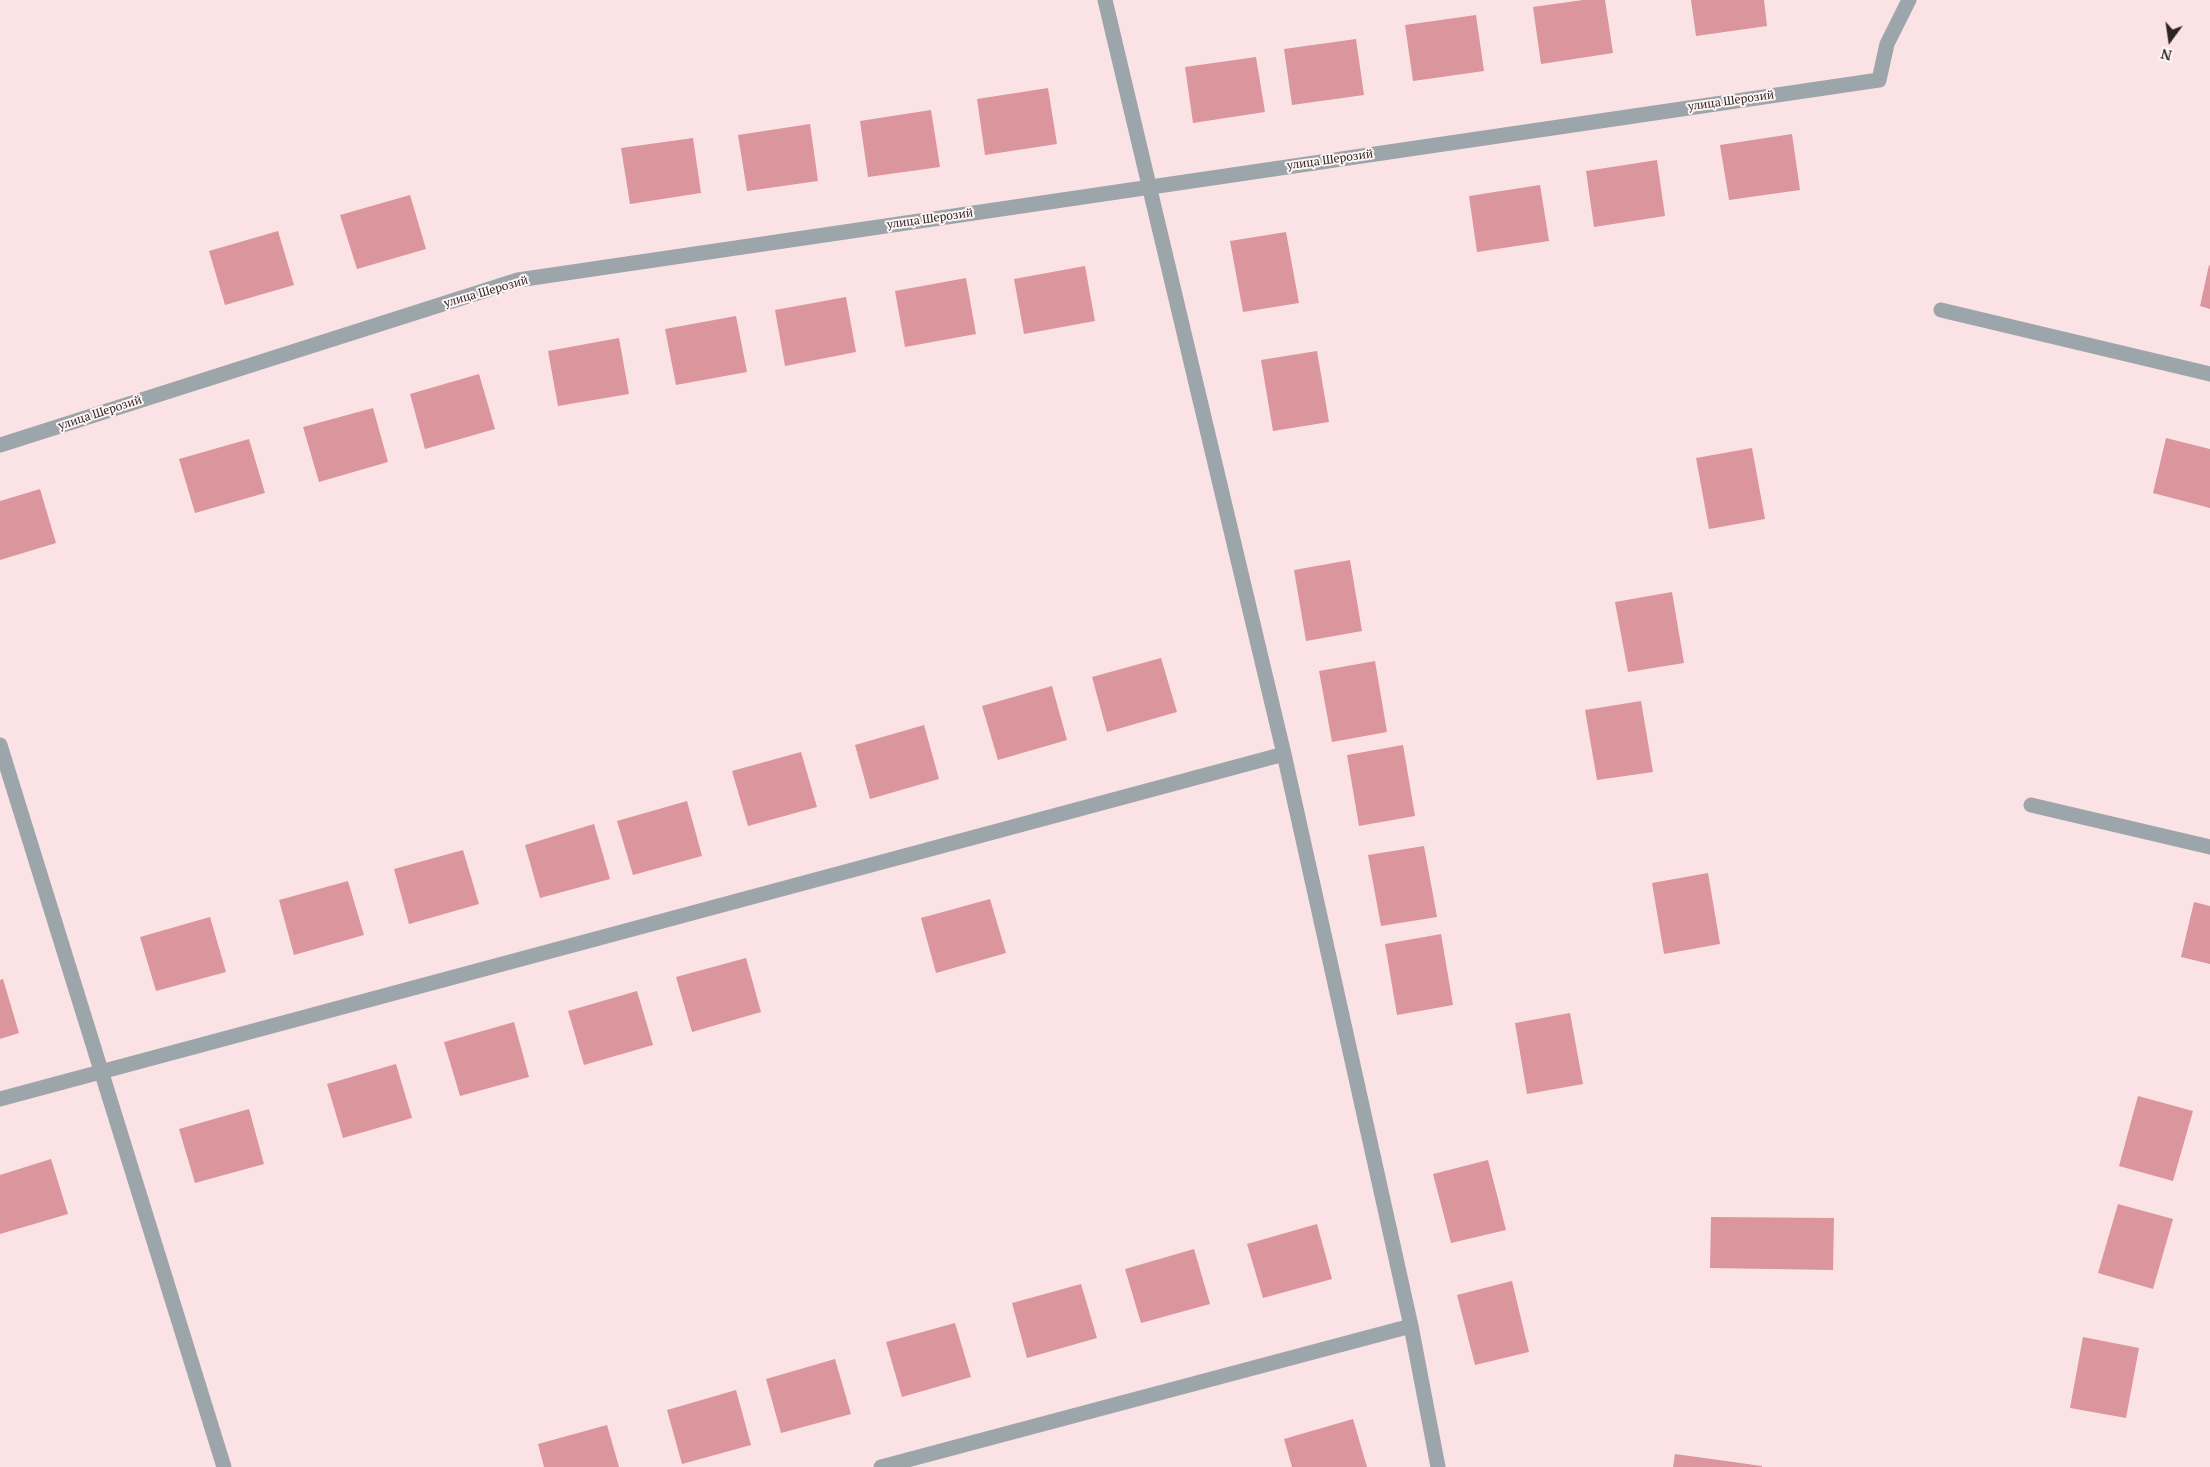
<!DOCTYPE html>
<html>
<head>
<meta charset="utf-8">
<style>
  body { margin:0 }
  #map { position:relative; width:2210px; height:1467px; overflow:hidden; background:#fbe3e5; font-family:"PT Serif",serif }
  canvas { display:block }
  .north { position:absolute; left:2145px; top:15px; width:50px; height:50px; -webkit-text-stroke:4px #fff5f5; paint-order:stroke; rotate:194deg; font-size:14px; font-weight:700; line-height:20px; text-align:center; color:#2d2425 }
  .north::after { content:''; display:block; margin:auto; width:18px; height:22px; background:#2d2425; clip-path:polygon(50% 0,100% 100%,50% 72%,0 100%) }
</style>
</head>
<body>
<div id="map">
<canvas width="2210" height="1467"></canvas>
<div class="north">N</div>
</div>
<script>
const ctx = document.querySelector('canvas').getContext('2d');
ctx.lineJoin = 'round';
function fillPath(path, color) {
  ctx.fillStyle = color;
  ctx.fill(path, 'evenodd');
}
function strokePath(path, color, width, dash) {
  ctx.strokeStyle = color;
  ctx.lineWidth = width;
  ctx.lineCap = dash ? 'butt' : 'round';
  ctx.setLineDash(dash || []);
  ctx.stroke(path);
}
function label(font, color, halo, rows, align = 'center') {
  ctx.font = font + ' "PT Serif",serif';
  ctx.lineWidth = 4;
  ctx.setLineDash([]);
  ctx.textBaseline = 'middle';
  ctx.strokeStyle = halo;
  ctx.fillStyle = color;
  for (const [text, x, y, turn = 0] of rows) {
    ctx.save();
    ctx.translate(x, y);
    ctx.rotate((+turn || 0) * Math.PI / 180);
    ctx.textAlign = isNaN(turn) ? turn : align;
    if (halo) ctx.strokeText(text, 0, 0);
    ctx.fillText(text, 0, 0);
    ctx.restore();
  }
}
const building = new Path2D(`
  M1583,0H1605L1613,53L1541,64L1533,7Z
  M1691,0H1764L1767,26L1696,36Z
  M1476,15L1484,71L1413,81L1405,25Z
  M1356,39L1364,95L1292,105L1284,49Z
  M1256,57L1265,112L1193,123L1185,67Z
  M1048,88L1057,144L985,155L977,99Z
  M931,110L940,167L868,177L860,121Z
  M810,124L818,181L747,191L738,135Z
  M1792,134L1800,190L1729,200L1720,145Z
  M693,138L701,193L630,204L621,148Z
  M1657,160L1665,216L1594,227L1586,171Z
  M1540,185L1549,241L1477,252L1469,196Z
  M410,195L426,249L357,269L340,215Z
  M278,231L294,285L225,305L209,251Z
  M1286,232L1299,303L1243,312L1230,241Z
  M2209,265L2210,266V309L2200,306Z
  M1085,266L1095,321L1024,334L1014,279Z
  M966,278L976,334L905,347L895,291Z
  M846,297L856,352L785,366L775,310Z
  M736,316L747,372L676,385L665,329Z
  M619,338L629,394L558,406L548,351Z
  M1317,351L1329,422L1273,431L1261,360Z
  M479,374L495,429L425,449L410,394Z
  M373,408L388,462L319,482L303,427Z
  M2166,438L2210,449V508L2153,493Z
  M249,439L265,493L195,513L179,459Z
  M1752,448L1765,519L1709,529L1696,458Z
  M40,489L56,543L0,560V501Z
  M1350,560L1362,631L1306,641L1294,570Z
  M1672,592L1684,663L1628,672L1615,602Z
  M1161,658L1177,712L1107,732L1092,677Z
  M1375,661L1387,732L1332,742L1319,671Z
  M1052,686L1067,740L998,760L982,706Z
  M1641,701L1653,772L1597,780L1585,710Z
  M924,725L939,779L870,799L855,745Z
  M1403,745L1415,816L1359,826L1347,755Z
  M801,752L817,807L748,826L732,771Z
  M687,801L702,856L633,875L617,821Z
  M594,824L610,879L540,898L525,845Z
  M1424,846L1437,917L1381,926L1368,855Z
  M463,850L479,904L409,924L394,869Z
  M1708,873L1720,944L1664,954L1652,883Z
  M348,881L364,935L294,955L279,900Z
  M990,899L1006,953L936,973L921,918Z
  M2194,902L2210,906V964L2181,957Z
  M210,917L226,972L156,991L140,937Z
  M1441,934L1453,1005L1397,1015L1385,944Z
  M746,958L761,1012L692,1032L676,977Z
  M3,979L19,1033L0,1039V980Z
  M637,991L653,1045L584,1065L568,1011Z
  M1570,1013L1583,1084L1527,1094L1515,1023Z
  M514,1022L529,1077L460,1096L444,1042Z
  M396,1064L412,1118L343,1138L327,1084Z
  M2138,1096L2193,1111L2173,1181L2119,1166Z
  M249,1109L264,1164L195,1183L179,1129Z
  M51,1159L68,1214L0,1234V1175Z
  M1488,1160L1506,1230L1451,1243L1433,1174Z
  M2118,1204L2173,1219L2153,1289L2098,1273Z
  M1711,1217L1834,1218L1833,1270L1710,1268Z
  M1317,1224L1332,1279L1263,1298L1247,1244Z
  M1194,1249L1210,1304L1141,1323L1125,1269Z
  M1512,1281L1529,1352L1475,1365L1457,1295Z
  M1081,1284L1097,1338L1027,1358L1012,1303Z
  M955,1323L971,1377L902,1397L886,1342Z
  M2083,1337L2139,1348L2126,1418L2070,1408Z
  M835,1359L851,1414L781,1433L766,1379Z
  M736,1390L751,1445L682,1464L667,1410Z
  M1353,1419L1367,1467H1292L1284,1439Z
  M607,1425L619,1467H544L538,1444Z
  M1675,1454L1762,1466V1467H1673Z`);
const street = new Path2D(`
  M1105,0L1284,754L1411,1326L1438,1467
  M1941,310L2210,374
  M0,445L518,280L1879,80L1887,44L1909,0
  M0,745L224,1467
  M2031,805L2210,847
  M0,1099L1284,754
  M881,1467L1411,1326`);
const streetNames = [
  ["улица Шерозий",1731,101,-8],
  ["улица Шерозий",1330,160,-8],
  ["улица Шерозий",930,219,-8],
  ["улица Шерозий",486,292,-16],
  ["улица Шерозий",100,413,-18]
];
fillPath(building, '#db959c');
strokePath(street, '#9ca5aa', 15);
label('12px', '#2d2425', '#fff5f5', streetNames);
</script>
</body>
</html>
